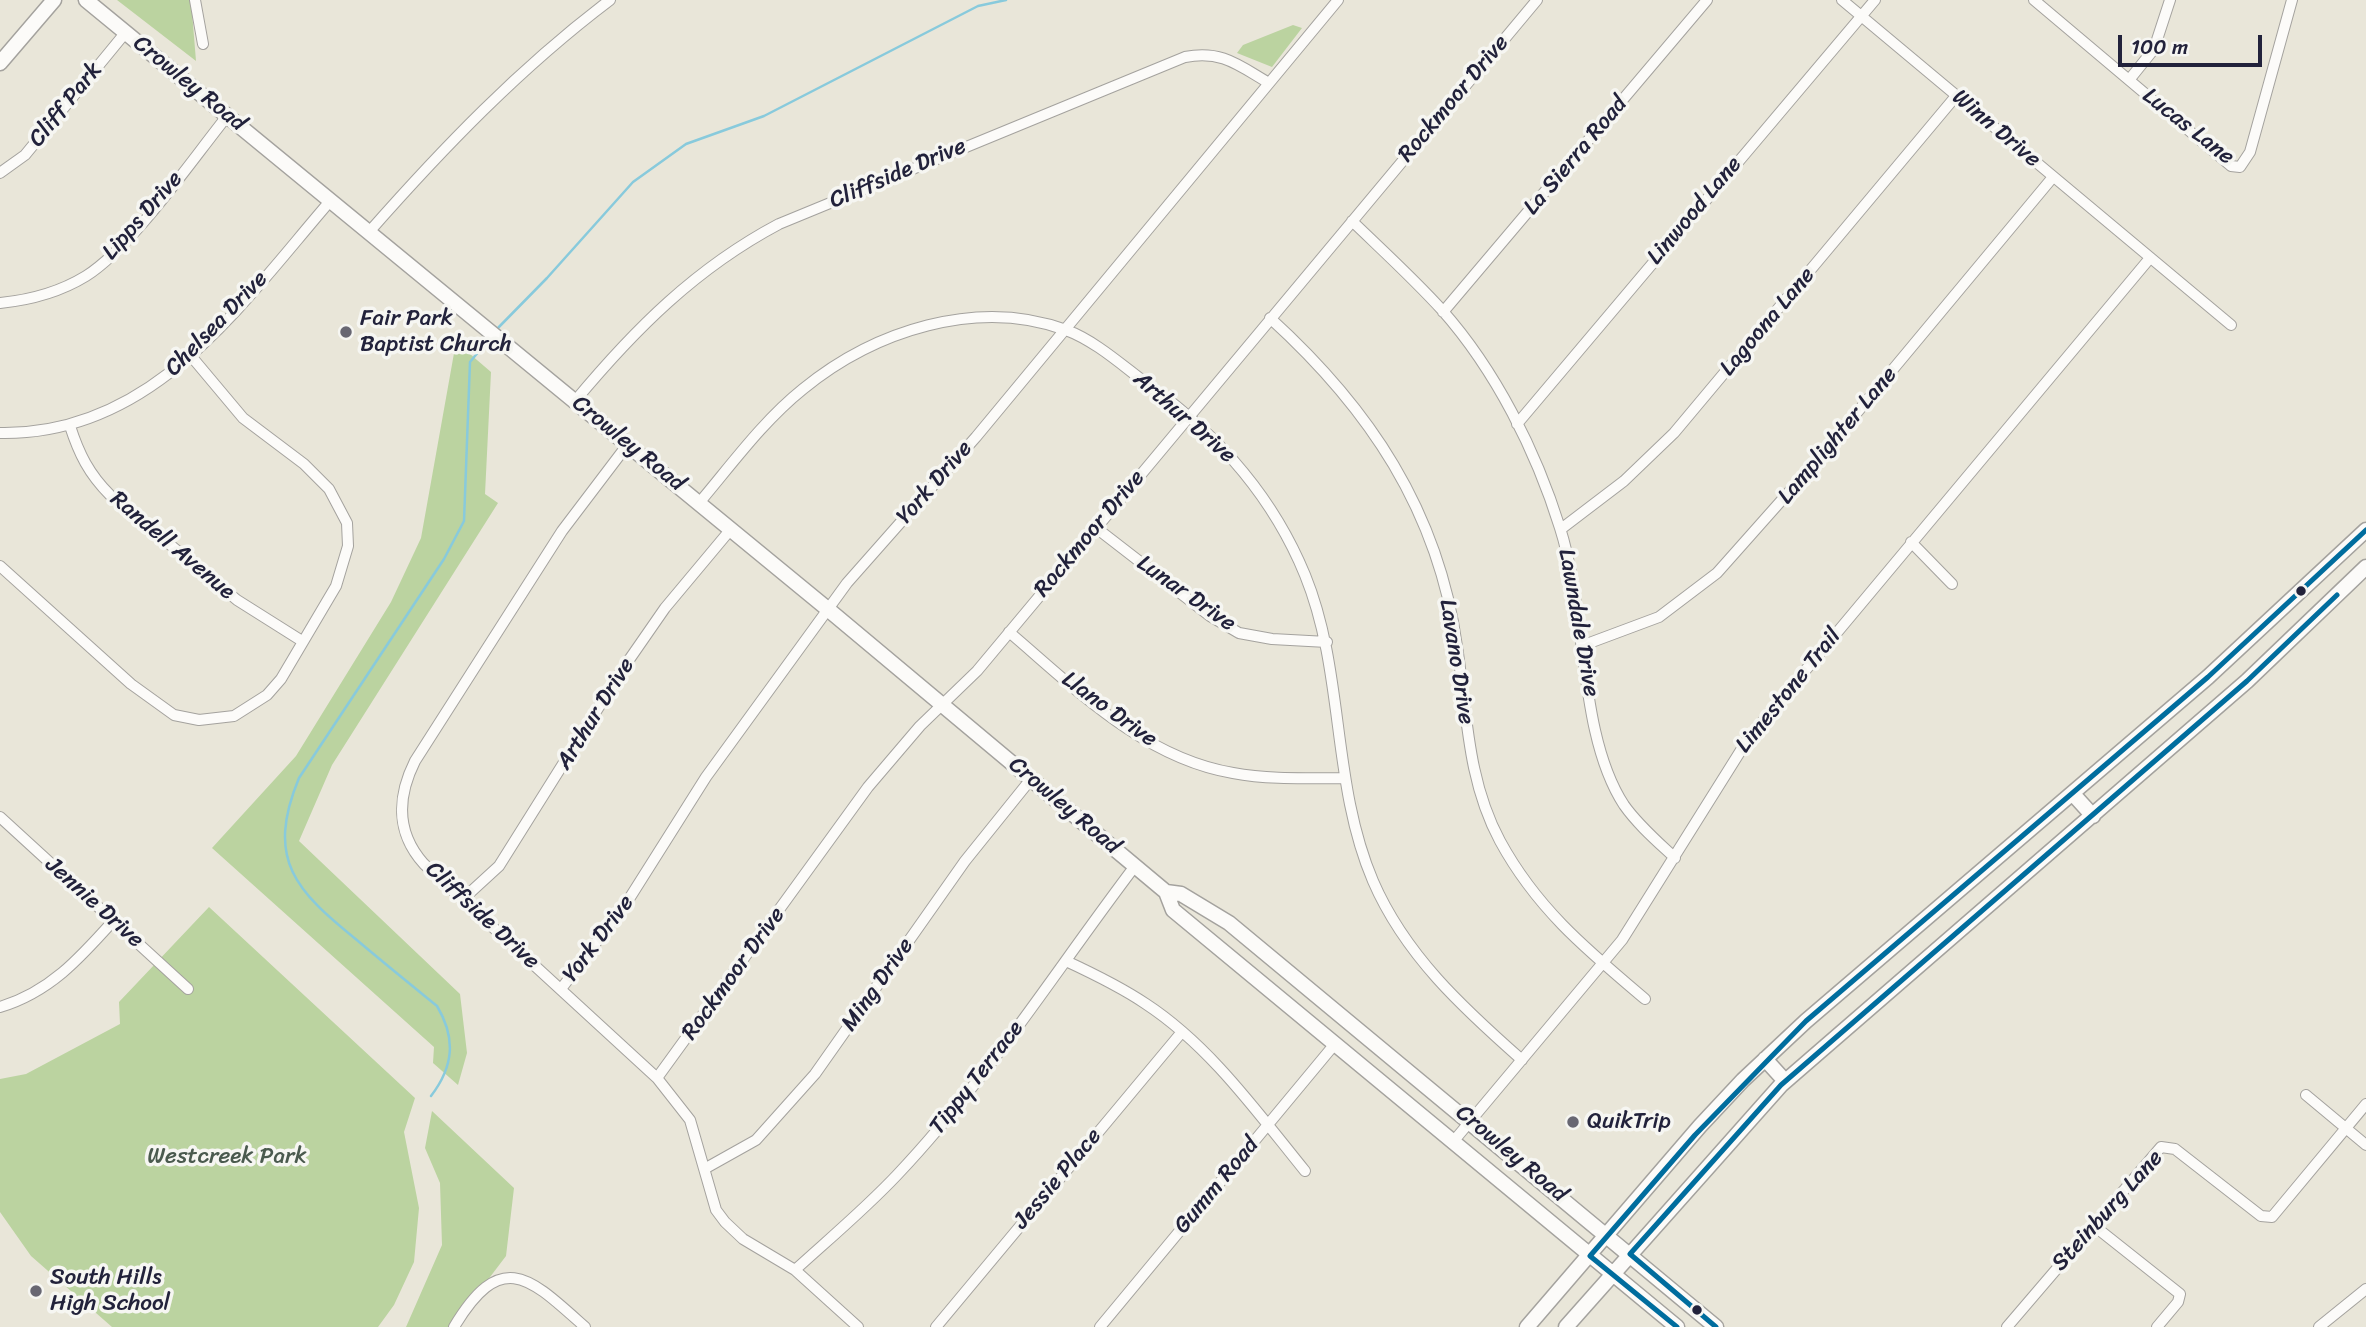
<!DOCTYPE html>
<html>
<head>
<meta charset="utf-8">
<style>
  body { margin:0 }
  #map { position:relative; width:2366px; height:1327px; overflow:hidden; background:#e9e6d9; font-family:Sriracha,sans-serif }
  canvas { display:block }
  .scale { position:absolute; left:2118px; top:35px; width:144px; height:32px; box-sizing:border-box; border:4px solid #22223b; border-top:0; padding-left:9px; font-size:21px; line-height:24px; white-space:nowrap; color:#22223b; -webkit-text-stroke:5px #f6f6f2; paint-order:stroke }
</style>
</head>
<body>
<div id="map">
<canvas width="2366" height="1327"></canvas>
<div class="scale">100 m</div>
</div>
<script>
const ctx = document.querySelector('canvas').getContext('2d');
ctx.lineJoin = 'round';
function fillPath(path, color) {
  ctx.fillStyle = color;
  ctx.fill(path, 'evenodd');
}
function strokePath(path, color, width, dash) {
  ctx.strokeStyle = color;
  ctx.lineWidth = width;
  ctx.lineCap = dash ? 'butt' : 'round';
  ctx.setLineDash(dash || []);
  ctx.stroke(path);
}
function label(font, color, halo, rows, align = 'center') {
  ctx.font = font + ' Sriracha,sans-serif';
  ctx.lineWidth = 7;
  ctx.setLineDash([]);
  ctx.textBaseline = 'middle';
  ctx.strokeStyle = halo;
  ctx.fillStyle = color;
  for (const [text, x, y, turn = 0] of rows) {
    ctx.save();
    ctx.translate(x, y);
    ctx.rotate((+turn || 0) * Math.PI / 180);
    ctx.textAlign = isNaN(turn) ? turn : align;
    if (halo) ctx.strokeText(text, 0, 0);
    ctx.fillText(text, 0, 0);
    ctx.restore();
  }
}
const green = new Path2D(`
  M117,0H191L196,61Z
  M1293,25L1302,28L1272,67L1237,53L1243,45Z
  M456,342L491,372L485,494L498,503L332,765L299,841L460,994L467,1053L458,1085L433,1063L434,1047L212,848L296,756L391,602L421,538Z
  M209,907L415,1098L404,1132L419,1208L414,1262L394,1305L378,1327H112L31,1256L0,1212V1079L26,1074L120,1024L119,1002Z
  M432,1111L514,1188L506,1256L452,1327H406L442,1245L440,1183L425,1148Z`);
const stream = new Path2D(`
  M495,331L547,278L633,182L686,144L764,116L978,6L1006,0
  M431,1096C454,1066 456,1038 437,1006C410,984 384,963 358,941C296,891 265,860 299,778L444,559L464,521L470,362L489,339`);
const street = new Path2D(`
  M195,0L203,44
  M1842,0L2231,325
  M2034,0L2231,166L2240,167L2250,152L2292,0
  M2129,80L2154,49L2170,0
  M0,173L25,155L126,32
  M1352,221C1382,250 1414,279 1442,310C1496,371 1536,451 1560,528C1587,612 1578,735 1624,805C1638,825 1658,842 1675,858
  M369,232C443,148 520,68 610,0
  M0,303C30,300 60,292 86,276C133,246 191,161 228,115
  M1443,312L1707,0
  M1270,318C1369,408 1438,510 1457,646C1467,712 1467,780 1500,841C1537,909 1587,950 1645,999
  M575,401C635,329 696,268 779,224L1185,57C1222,50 1238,65 1269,83
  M1517,424L1875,0
  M70,426C79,454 89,474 110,495L237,600L302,641
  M0,433C153,436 241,304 331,200
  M628,444L562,531L415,761C397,797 396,833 424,864L657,1078L690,1120L716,1210L725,1222L743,1239L795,1270L858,1327
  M699,503C732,464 763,421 803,389C874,331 977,297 1066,330C1096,341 1124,367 1150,386C1217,434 1273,497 1305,575C1345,673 1331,783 1373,881C1405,955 1463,1008 1522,1060
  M1095,527L1210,616L1239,633L1272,639L1327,642
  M1561,529L1624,481L1674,433L1956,96
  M1911,542L1952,584
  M0,566L131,684L174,715L199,720L234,716L267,695L281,679L336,586L348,546L347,523L329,489L304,464L243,418L191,356
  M1009,632C1075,688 1143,758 1233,773C1270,780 1307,778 1345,778
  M1584,645L1659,617L1717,573L1820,457L2053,177
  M0,817L188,989
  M463,899L499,866L622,670L665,608L731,529
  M1066,961C1094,974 1121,987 1146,1004C1210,1046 1257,1112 1305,1171
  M561,989L629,899L706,777L847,583L976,437L1338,0
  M0,1007C50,992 80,958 114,920
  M657,1078L868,787L920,726L977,671L1537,0
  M2306,1095L2366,1145
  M1452,1143L1622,940L1748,739L2150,258
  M706,1168L756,1140L815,1074L965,861L1031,779
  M2093,1225L2180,1294L2178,1302L2157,1327
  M795,1270C829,1239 865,1209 897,1175C986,1081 1056,970 1135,866
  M454,1327C502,1247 530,1278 585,1327
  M936,1327L1181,1033
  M1100,1327L1334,1045
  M2007,1327L2161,1147L2175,1149L2261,1216L2272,1217L2366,1104
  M2319,1327L2366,1289`);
const secondary = new Path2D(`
  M86,0L830,611L1166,892L1173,910L1677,1327
  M0,63L54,0
  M2073,794L2093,816
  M1166,892L1181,894L1229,923L1716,1327
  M1765,1059L1785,1081
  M1527,1327L1700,1126L1743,1080L1806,1021L2208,677L2366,530
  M1566,1327L1781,1085L2247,681L2366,567`);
const bus1 = new Path2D(`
  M1677,1327L1590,1256L1695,1135L1806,1021L2208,677L2366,530
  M1716,1327L1630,1254L1781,1085L2247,681L2337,595`);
const markers = [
  [346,332,7,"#686772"],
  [2301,591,6,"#22223b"],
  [1573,1122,7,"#686772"],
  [36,1291,7,"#686772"],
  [1697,1310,6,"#22223b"]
];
const streetNames = [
  ["Crowley Road",189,84,39],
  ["Rockmoor Drive",1454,99,-50],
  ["Cliff Park",66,105,-51],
  ["Lucas Lane",2188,127,38],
  ["Winn Drive",1996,129,40],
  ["La Sierra Road",1576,156,-50],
  ["Cliffside Drive",898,174,-23],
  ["Linwood Lane",1695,211,-50],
  ["Lipps Drive",143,216,-49],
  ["Lagoona Lane",1768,322,-50],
  ["Chelsea Drive",217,324,-46],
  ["Arthur Drive",1184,418,41],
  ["Lamplighter Lane",1838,436,-50],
  ["Crowley Road",628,444,39],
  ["York Drive",935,483,-49],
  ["Rockmoor Drive",1090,534,-50],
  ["Randell Avenue",172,546,40],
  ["Lunar Drive",1186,594,35],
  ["Lawndale Drive",1578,623,80],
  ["Lavano Drive",1456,662,81],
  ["Limestone Trail",1789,691,-51],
  ["Llano Drive",1109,710,36],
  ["Arthur Drive",596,714,-58],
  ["Crowley Road",1064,806,40],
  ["Jennie Drive",94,903,42],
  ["Cliffside Drive",482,916,43],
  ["York Drive",599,939,-53],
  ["Rockmoor Drive",734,974,-54],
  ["Ming Drive",878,985,-55],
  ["Tippy Terrace",977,1078,-52],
  ["Crowley Road",1511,1154,40],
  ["Jessie Place",1058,1179,-50],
  ["Gumm Road",1217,1186,-50],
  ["Steinburg Lane",2108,1211,-48]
];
const poiNames = [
  ["Fair Park",360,319],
  ["Baptist Church",360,345],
  ["QuikTrip",1587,1122],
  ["South Hills",50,1278],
  ["High School",50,1304]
];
const parkNames = [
  ["Westcreek Park",227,1157]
];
fillPath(green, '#bbd3a0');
strokePath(stream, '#88cadc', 2.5);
strokePath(street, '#a4a29e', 12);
strokePath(secondary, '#a4a29e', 17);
strokePath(street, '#fcfbf9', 10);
strokePath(secondary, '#fcfbf9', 14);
strokePath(bus1, '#006d9e', 5);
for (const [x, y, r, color] of markers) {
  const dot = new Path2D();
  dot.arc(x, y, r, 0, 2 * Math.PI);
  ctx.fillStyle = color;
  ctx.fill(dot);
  strokePath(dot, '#f6f6f2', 2.5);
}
label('23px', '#22223b', '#f6f6f2', streetNames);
label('23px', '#22223b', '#f6f6f2', poiNames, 'left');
label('23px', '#4a5a4e', '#f6f6f2', parkNames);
</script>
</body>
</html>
